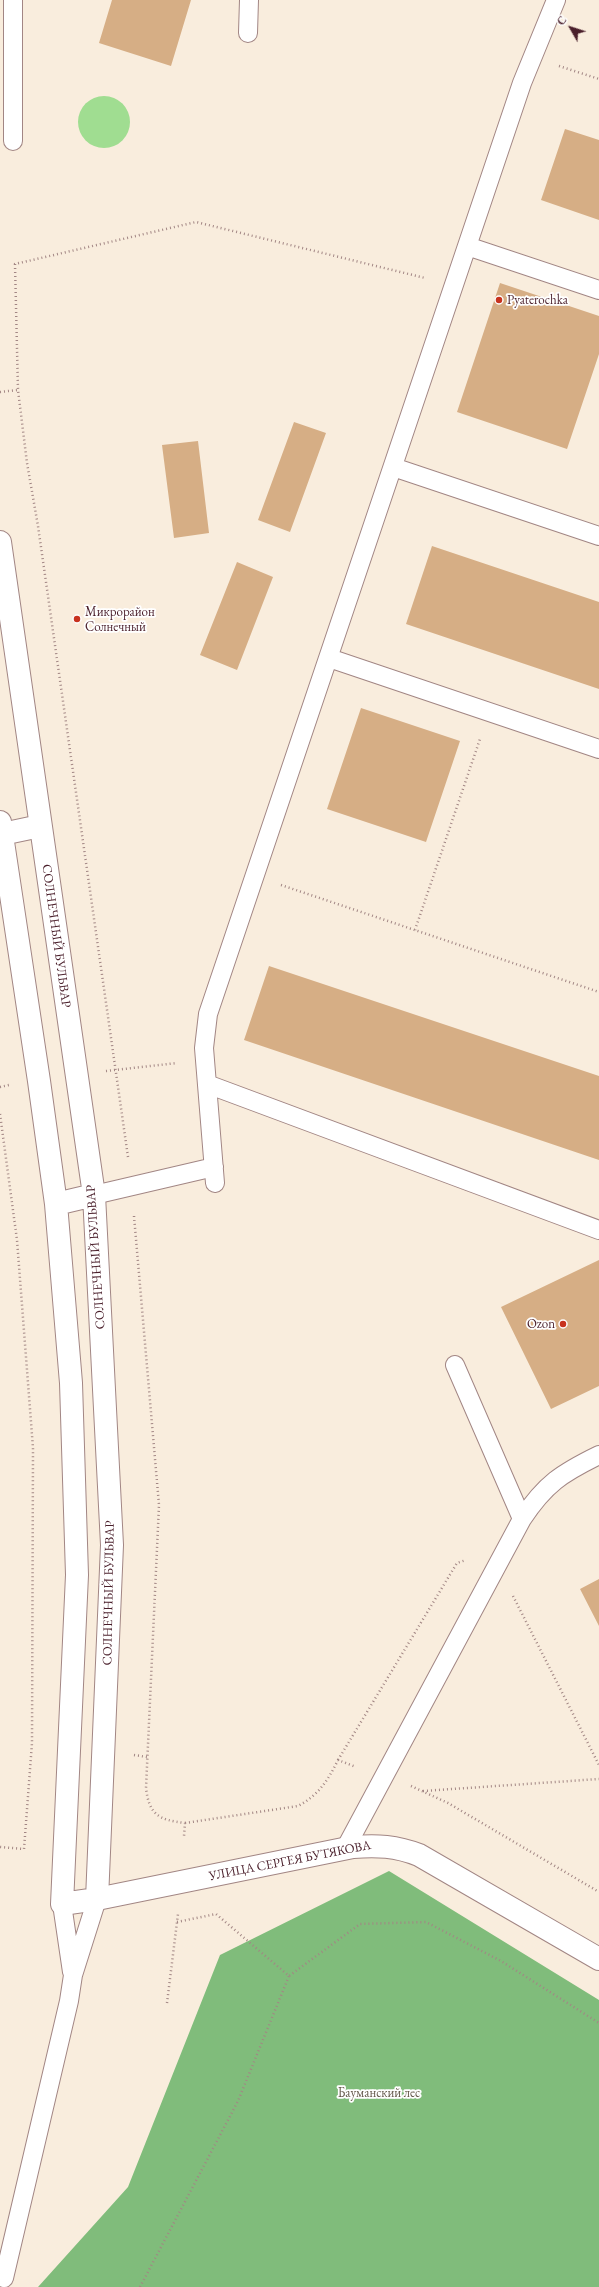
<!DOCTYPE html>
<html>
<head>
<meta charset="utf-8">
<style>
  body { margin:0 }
  #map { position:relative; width:599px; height:2287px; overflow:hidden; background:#f9eddd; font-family:"EB Garamond",serif }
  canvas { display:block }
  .north { position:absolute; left:551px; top:8px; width:40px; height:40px; -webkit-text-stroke:3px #fff; paint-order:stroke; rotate:309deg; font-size:11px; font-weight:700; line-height:16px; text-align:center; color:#4a1f2b }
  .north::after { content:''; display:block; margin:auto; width:14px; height:18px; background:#4a1f2b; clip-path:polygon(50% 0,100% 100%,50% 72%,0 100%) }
</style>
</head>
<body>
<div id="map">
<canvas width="599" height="2287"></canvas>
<div class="north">С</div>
</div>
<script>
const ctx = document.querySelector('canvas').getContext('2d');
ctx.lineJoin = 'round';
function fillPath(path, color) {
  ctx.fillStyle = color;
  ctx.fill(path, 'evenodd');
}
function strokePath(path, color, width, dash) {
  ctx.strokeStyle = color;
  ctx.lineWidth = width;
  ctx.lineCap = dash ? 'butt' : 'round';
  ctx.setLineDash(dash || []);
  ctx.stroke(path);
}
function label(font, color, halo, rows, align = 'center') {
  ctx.font = font + ' "EB Garamond",serif';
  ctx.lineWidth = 3.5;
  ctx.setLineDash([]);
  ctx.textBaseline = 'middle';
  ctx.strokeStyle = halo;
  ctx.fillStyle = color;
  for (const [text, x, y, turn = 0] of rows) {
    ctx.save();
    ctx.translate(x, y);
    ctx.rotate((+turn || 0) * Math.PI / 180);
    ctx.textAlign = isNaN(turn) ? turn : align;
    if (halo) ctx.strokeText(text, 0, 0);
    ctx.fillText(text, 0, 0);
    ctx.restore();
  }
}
const green = new Path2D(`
  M78 122a26 26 0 1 1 52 0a26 26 0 1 1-52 0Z`);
const forest = new Path2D(`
  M389,1871L599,2000V2287H38L128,2187L220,1955Z`);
const building = new Path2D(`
  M112,0H191L171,66L99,43Z
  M565,129L599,140V220L541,200Z
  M500,283L599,316V354L567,449L457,412Z
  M294,422L326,433L290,532L258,520Z
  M198,441L209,533L174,538L162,445Z
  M432,546L599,602V689L406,624Z
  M237,562L273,577L237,670L200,655Z
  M361,708L460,741L426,842L327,809Z
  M269,966L599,1076V1160L244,1040Z
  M599,1260V1386L551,1409L501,1307Z
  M599,1579V1626L580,1589Z`);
const path = new Path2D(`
  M559,66L599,79
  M0,392L18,390
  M281,885L599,992
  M415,930L480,739
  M106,1071L177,1063
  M0,1087L9,1085
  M0,1114L17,1240L33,1448L32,1743L24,1849L0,1847
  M128,1157L38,526L27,463L18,390L15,264L196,222L425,278
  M134,1216L159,1505L146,1788C149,1814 158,1820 185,1823L184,1836
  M513,1596L599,1765
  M134,1755L147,1757
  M338,1760L457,1563L466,1560
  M411,1786L448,1803L599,1892
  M423,1791L599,1779
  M185,1823L298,1806C319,1795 328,1780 338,1760L356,1767
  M177,1922L216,1914L289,1976L360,1924L426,1922L501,1961L599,2023
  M167,2003L178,1914
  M140,2287L238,2101L289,1976`);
const lane = new Path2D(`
  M13,0V141
  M248,33L249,0
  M467,246L599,290
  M393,467L599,536
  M329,658L599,749
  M207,1084L599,1230
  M215,1183L204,1048L208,1014L522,83L556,0
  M94,1195L214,1167
  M455,1365L522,1519
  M345,1849L522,1519C545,1484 562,1473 599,1455
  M62,1904L72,1972
  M4,2278L69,2001L73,1975L97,1899`);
const street = new Path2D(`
  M97,1899L353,1847C377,1845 396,1846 419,1855L599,1959`);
const secondary = new Path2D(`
  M0,542L94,1195L112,1545L97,1899L62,1904L77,1575L71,1383L56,1204L39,1081L0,822
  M2,834L40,826
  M56,1204L94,1195`);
const markers = [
  [499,300,4,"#c8321e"],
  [77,619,4,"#c8321e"],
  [563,1324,4,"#c8321e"]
];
const poiNames = [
  ["Pyaterochka",507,300],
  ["Микрорайон",85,612],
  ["Солнечный",85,627],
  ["Ozon",555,1324,"right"]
];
const streetNames = [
  ["СОЛНЕЧНЫЙ БУЛЬВАР",56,936,82],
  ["СОЛНЕЧНЫЙ БУЛЬВАР",96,1257,-94],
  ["СОЛНЕЧНЫЙ БУЛЬВАР",109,1593,-89],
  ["УЛИЦА СЕРГЕЯ БУТЯКОВА",290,1861,-11]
];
const parkNames = [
  ["Бауманский лес",379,2093]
];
fillPath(green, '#a0dd91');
fillPath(forest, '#80bc7b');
fillPath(building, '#d6ae85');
strokePath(lane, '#a28684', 20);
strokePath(street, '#a28684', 24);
strokePath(secondary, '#a28684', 24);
strokePath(path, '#a28684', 2.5, [1, 3]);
strokePath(lane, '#fff', 18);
strokePath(street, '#fff', 22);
strokePath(secondary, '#fff', 22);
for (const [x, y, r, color] of markers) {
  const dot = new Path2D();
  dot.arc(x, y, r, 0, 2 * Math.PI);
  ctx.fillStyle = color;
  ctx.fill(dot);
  strokePath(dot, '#fff', 1.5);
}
label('13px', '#4a1f2b', '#fff', poiNames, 'left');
label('13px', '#4a1f2b', '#fff', streetNames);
label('13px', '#64584a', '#fff', parkNames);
</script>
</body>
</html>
